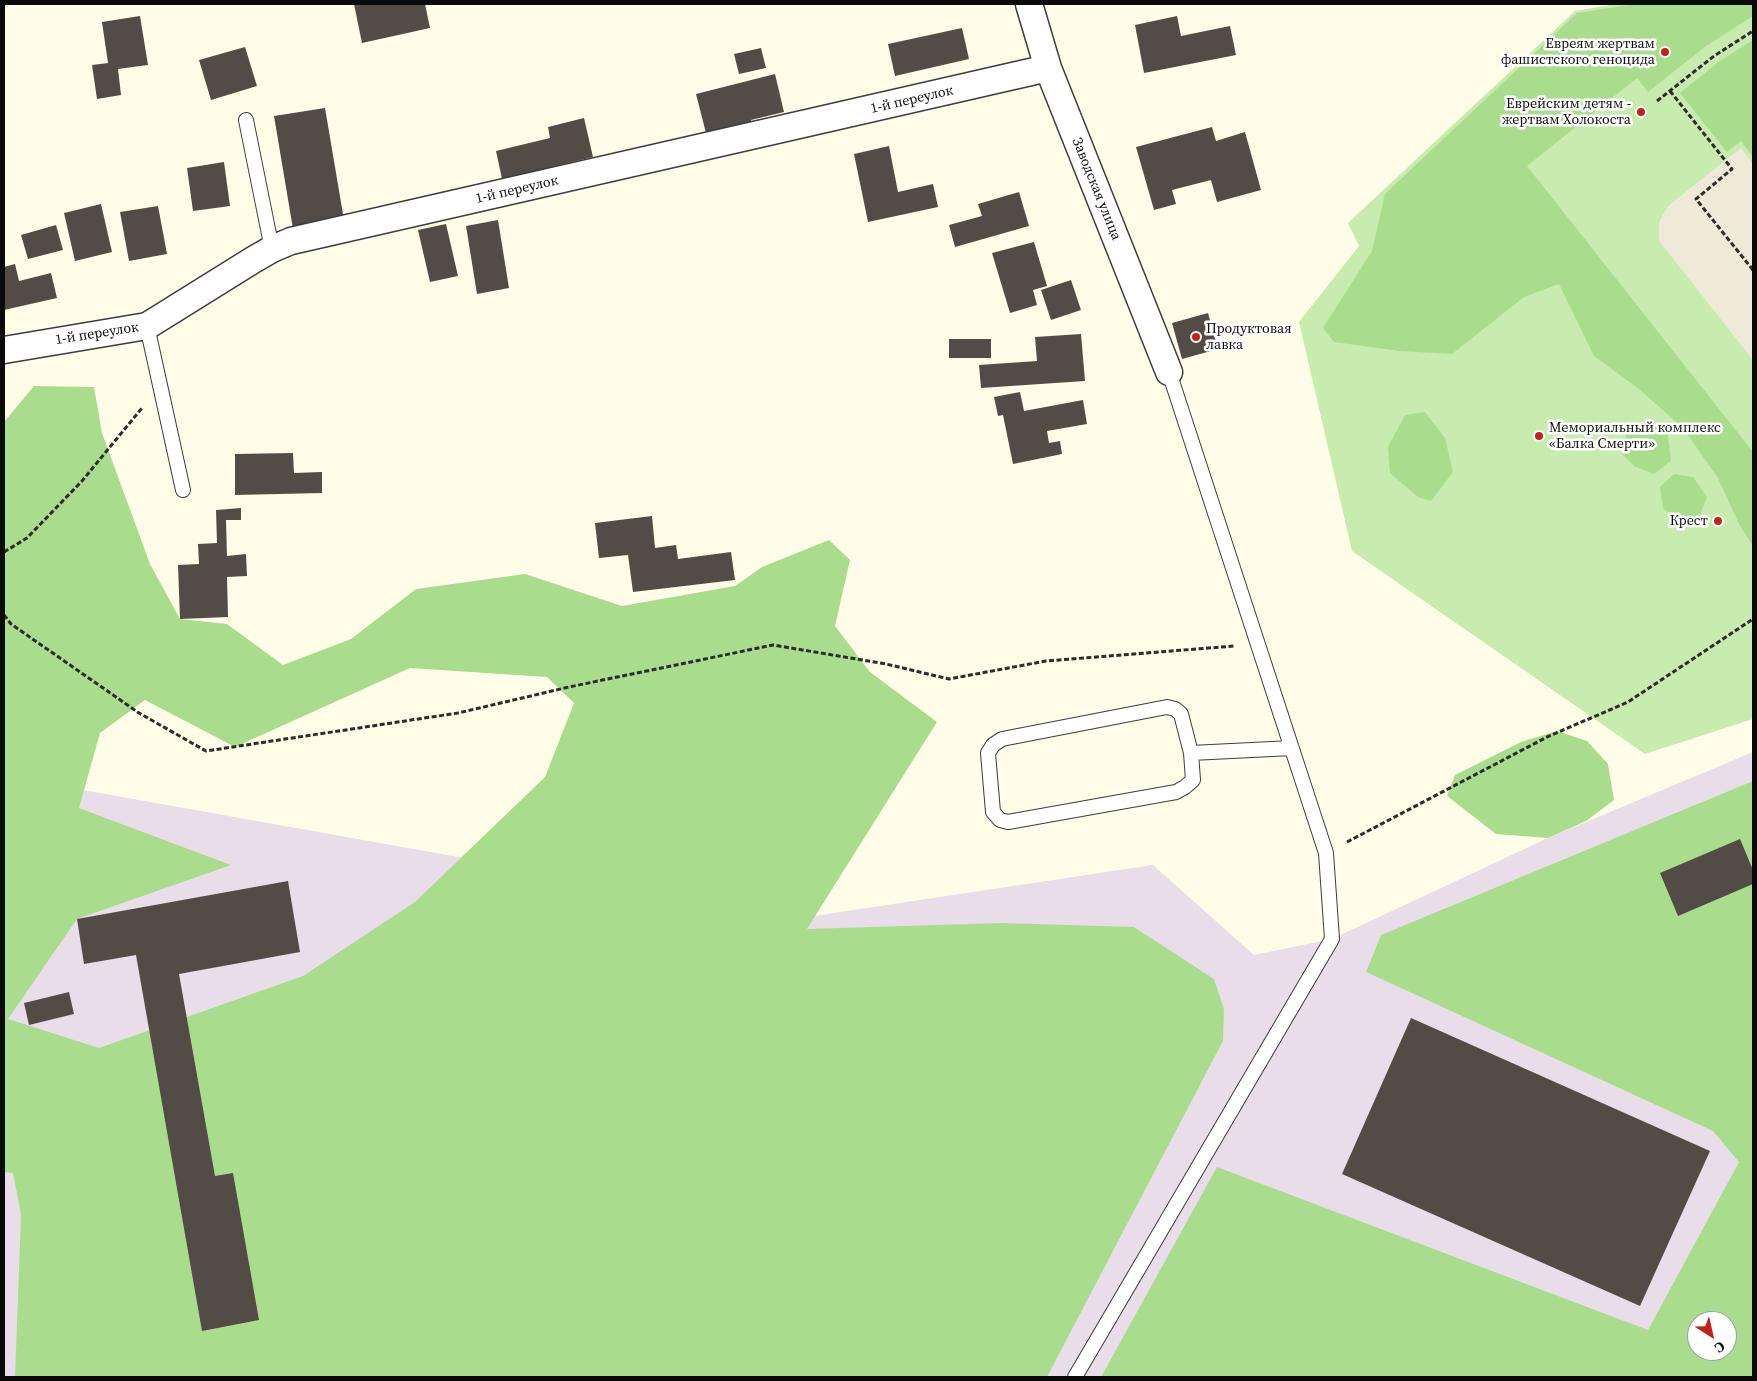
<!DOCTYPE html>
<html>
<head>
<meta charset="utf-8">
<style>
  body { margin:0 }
  #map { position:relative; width:1757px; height:1381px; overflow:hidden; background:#fffce7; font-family:"Source Serif 4",serif }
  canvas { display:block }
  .frame { position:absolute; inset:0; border:5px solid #0a0a0a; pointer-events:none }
  .north { position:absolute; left:1687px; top:1311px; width:50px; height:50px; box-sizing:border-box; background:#fff; border:1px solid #9d9d9d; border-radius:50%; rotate:145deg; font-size:14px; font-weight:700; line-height:20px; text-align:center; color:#0a0a0a }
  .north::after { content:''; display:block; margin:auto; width:18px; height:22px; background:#c1221a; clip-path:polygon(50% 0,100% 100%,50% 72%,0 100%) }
</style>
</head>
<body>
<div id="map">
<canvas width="1757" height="1381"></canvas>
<div class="frame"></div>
<div class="north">С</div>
</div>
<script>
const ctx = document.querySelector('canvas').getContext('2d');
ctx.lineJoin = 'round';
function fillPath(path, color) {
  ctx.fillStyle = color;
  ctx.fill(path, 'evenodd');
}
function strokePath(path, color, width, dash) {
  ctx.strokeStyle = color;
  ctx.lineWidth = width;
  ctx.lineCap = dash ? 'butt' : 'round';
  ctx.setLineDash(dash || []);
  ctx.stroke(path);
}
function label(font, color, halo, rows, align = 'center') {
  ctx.font = font + ' "Source Serif 4",serif';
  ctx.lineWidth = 5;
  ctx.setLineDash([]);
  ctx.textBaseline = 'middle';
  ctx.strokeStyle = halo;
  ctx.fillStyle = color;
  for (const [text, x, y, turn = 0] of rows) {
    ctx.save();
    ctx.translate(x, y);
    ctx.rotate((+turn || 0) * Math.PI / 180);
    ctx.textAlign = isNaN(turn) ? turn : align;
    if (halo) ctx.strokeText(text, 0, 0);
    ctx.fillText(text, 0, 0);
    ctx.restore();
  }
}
const industrial = new Path2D(`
  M1753,752V1377H4V755L83,790L800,918L1153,865L1254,955L1332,939L1548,838ZM1697,1321H1727V1351H1697Z`);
const green = new Path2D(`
  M1616,4H1753V719L1645,754L1352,551L1299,322L1359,246L1348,223L1575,11Z`);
const forest = new Path2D(`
  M1635,4H1753V16L1706,46L1648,92L1637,78L1527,166L1753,452V546L1739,524L1718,478L1683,428L1639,389L1594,356L1559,284L1524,297L1452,354L1400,351L1334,342L1323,328L1372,251L1385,194L1577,13Z
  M1753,40V157L1741,141L1727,152L1680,93L1720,61Z
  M34,386L94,387L102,433L150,564L180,619L227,624L283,665L351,639L416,589L525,574L622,606L735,586L762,567L829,540L850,560L835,626L870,672L937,722L807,929L1001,923L1134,927L1214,979L1224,1009L1223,1041L1047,1377H15L21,1215L13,1173L4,1172V422ZM410,668L547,677L574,703L545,777L415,902L303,976L99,1048L8,1019L77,919L231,865L79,808L100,733L145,700L235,747Z
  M1425,412L1445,438L1453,472L1431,501L1418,497L1390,473L1388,447L1405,415Z
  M1649,421L1668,435L1671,461L1654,474L1634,466L1621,453L1628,429Z
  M1674,474L1693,477L1707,497L1699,518L1681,522L1663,508L1660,487Z
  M1557,731L1587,741L1608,764L1614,800L1586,821L1548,838L1496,834L1447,796L1455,775L1521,742Z
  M1753,781V1377H1101L1217,1167L1648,1330L1739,1162L1713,1131L1366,972L1381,935ZM1697,1321H1727V1351H1697Z`);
const plaza = new Path2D(`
  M1741,148L1753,164V360L1659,241V222L1668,206Z`);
const building = new Path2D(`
  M354,4H425L430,28L362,43Z
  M140,16L148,65L118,69L121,95L97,99L92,65L108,63L102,22Z
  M1177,16L1181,36L1230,26L1236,55L1144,73L1135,25Z
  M962,28L969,59L895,76L888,44Z
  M245,47L257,86L211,100L199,60Z
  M761,48L766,68L739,74L734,54Z
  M775,74L784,112L751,120L752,125L707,137L696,94Z
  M325,108L344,220L293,229L274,116Z
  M584,118L593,157L502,179L496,151L550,138L548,127Z
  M1212,127L1216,141L1245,132L1261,190L1217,202L1211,180L1172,190L1176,204L1154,210L1136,147Z
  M889,146L898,192L933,184L938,207L868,222L854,154Z
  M224,162L230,206L193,211L187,168Z
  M1019,192L1029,226L955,247L949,225L982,216L978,204Z
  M101,204L112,252L75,261L64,213Z
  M158,206L167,254L129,261L120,212Z
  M498,220L509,288L477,294L466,226Z
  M446,224L458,276L430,282L418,230Z
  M56,225L63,250L28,259L21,235Z
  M1034,242L1047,286L1033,290L1037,305L1010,313L992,253Z
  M15,264L19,281L51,273L57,298L4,310V267Z
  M1071,280L1081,310L1051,320L1041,290Z
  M1208,313L1218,349L1182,359L1172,323Z
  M1081,334L1085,381L981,388L979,365L1037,361L1035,337Z
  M949,339H991V358H949Z
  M1020,392L1024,411L1083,400L1087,424L1047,431L1049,443L1060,441L1062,454L1013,464L1003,415L998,416L994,397Z
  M293,453L294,473L322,472V493L235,495V454Z
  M241,508V520H226L227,556L246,554L247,576L227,577L228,617L180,619L178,565L199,564L198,544L217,543L216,510Z
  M652,516L655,548L676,545L678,559L731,552L735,580L633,592L628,555L599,558L595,523Z
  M1740,839L1753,870V884L1678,916L1660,873Z
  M288,881L300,952L179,974L215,1176L233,1173L259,1320L202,1331L136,955L84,964L77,919Z
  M69,992L74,1014L29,1025L24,1003Z
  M1411,1018L1710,1151L1640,1306L1342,1174Z`);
const path = new Path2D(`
  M1670,91L1732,169L1696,199L1753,270
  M1657,101L1714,56L1753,31
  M4,552L27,538L82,481L142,408
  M4,615L11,624L139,713L206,751L458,713L569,687L773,645L886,664L949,679L1046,661L1234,646
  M1347,842L1547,737L1628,702L1753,619`);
const lane = new Path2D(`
  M246,120L272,249
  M147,326L183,490
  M1191,753L1193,780L1185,787L1176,792L1008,822L1000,820L993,812L988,753L993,745L1002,739L1167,707L1175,709L1181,714L1191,753L1292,748
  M1075,1377L1332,939L1326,853L1169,372`);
const street = new Path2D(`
  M1029,4L1048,68L1169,372
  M4,350L147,326L253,260L272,249L291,241L1048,68`);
const markers = [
  [1665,52,5,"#c1221a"],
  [1641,112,5,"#c1221a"],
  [1196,337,5,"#c1221a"],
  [1539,436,5,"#c1221a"],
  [1718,521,5,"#c1221a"]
];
const poiNames = [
  ["Евреям жертвам",1655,44],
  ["фашистского геноцида",1655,60],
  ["Еврейским детям -",1631,104],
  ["жертвам Холокоста",1631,120],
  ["Продуктовая",1206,329,"left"],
  ["лавка",1206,345,"left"],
  ["Мемориальный комплекс",1549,428,"left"],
  ["«Балка Смерти»",1549,444,"left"],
  ["Крест",1708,521]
];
const streetNames = [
  ["1-й переулок",912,100,-13],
  ["Заводская улица",1096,189,68],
  ["1-й переулок",517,190,-13],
  ["1-й переулок",97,334,-9]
];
fillPath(industrial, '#eaddea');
fillPath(green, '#c8ebaf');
fillPath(forest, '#a9dd8d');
fillPath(plaza, '#eeead7');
fillPath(building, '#534c46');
strokePath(lane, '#3d3d3d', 16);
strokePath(street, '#3d3d3d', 29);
strokePath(path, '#2c2c2c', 3, [5, 2.5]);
strokePath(lane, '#fff', 14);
strokePath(street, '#fff', 26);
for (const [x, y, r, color] of markers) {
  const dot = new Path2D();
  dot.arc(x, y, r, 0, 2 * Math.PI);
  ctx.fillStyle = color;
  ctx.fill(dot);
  strokePath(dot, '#fff', 2);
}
label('14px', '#0a0a0a', '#fff', poiNames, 'right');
label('14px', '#0a0a0a', '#fff', streetNames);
</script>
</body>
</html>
